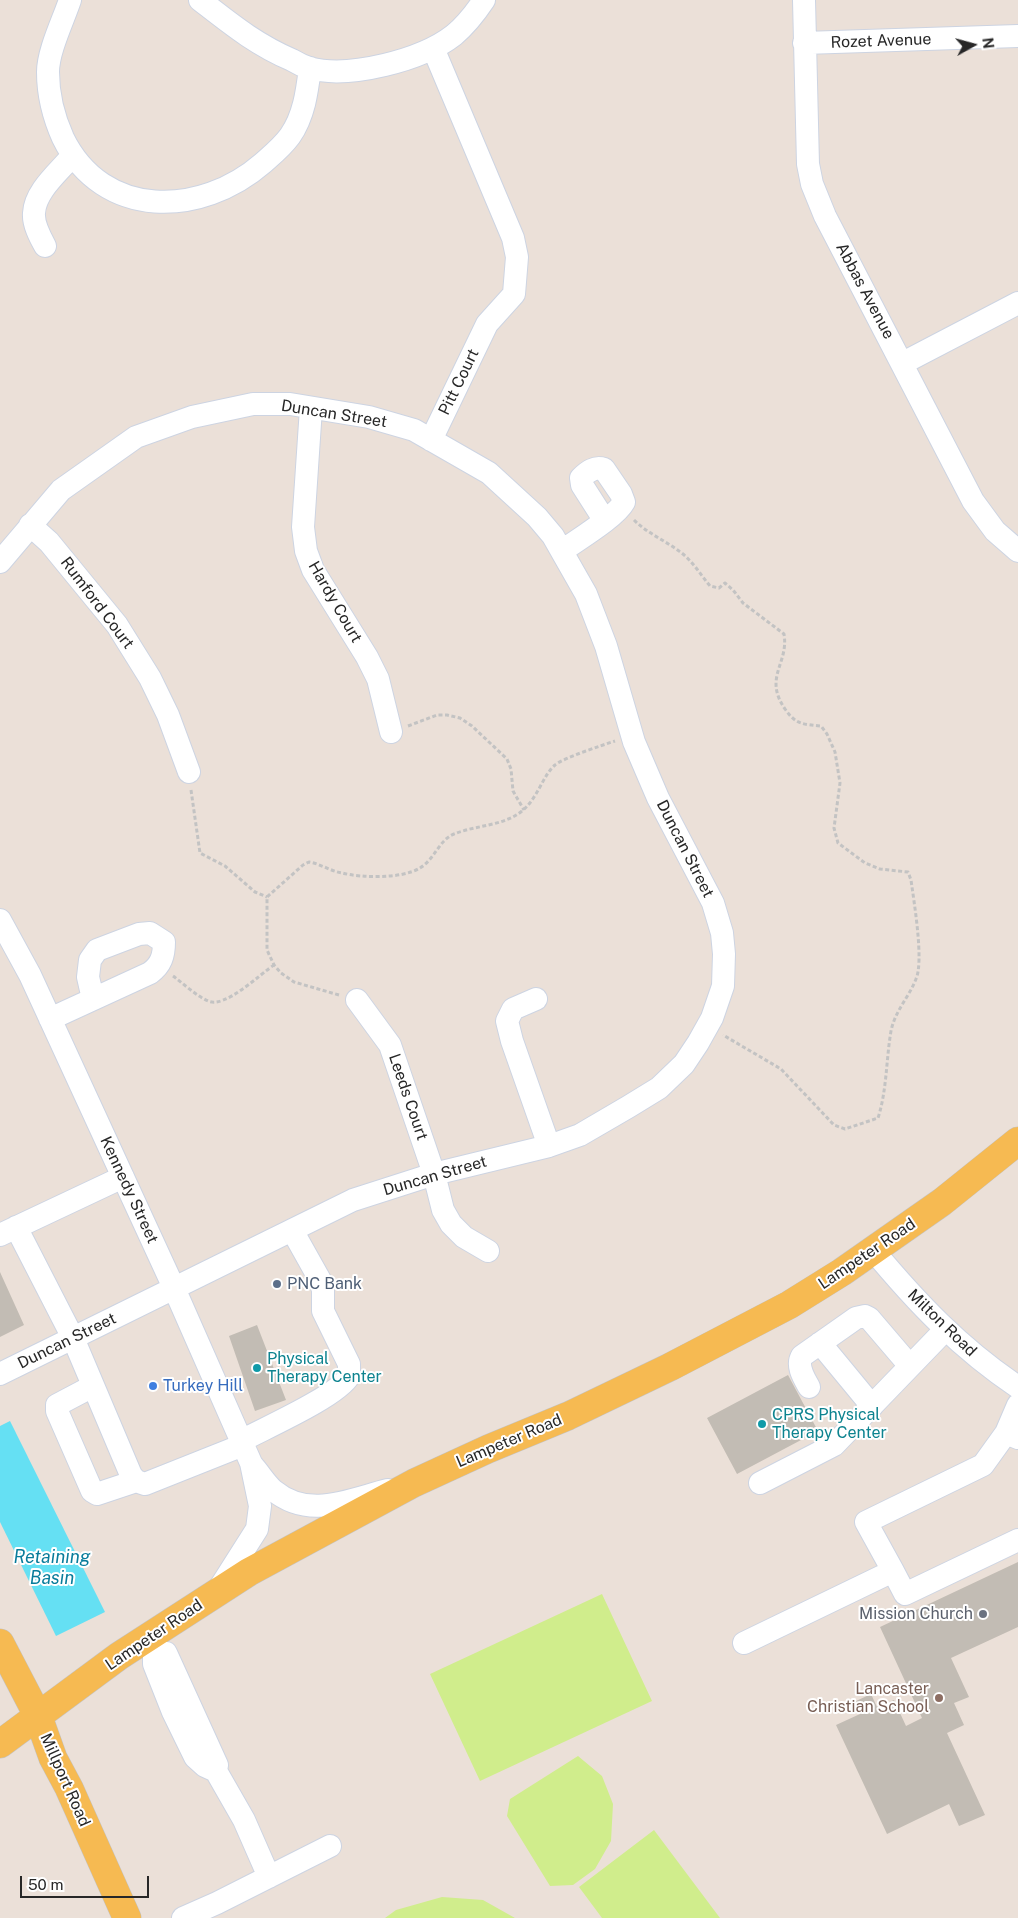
<!DOCTYPE html>
<html>
<head>
<meta charset="utf-8">
<style>
  body { margin:0 }
  #map { position:relative; width:1018px; height:1918px; overflow:hidden; background:#ebe0d8; font-family:"Public Sans",sans-serif }
  canvas { display:block }
  .north { position:absolute; left:948px; top:20px; width:50px; height:50px; -webkit-text-stroke:4px #fff; paint-order:stroke; rotate:83deg; font-size:14px; font-weight:700; line-height:20px; text-align:center; color:#272727 }
  .north::after { content:''; display:block; margin:auto; width:18px; height:22px; background:#272727; clip-path:polygon(50% 0,100% 100%,50% 72%,0 100%) }
  .scale { position:absolute; left:20px; top:1876px; width:129px; height:22px; box-sizing:border-box; border:2px solid #272727; border-top:0; padding-left:6px; font-size:15px; line-height:18px; white-space:nowrap; color:#272727; -webkit-text-stroke:4px #fff; paint-order:stroke }
</style>
</head>
<body>
<div id="map">
<canvas width="1018" height="1918"></canvas>
<div class="north">N</div>
<div class="scale">50 m</div>
</div>
<script>
const ctx = document.querySelector('canvas').getContext('2d');
ctx.lineJoin = 'round';
function fillPath(path, color) {
  ctx.fillStyle = color;
  ctx.fill(path, 'evenodd');
}
function strokePath(path, color, width, dash) {
  ctx.strokeStyle = color;
  ctx.lineWidth = width;
  ctx.lineCap = dash ? 'butt' : 'round';
  ctx.setLineDash(dash || []);
  ctx.stroke(path);
}
function label(font, color, halo, rows, align = 'center') {
  ctx.font = font + ' "Public Sans",sans-serif';
  ctx.lineWidth = 4;
  ctx.setLineDash([]);
  ctx.textBaseline = 'middle';
  ctx.strokeStyle = halo;
  ctx.fillStyle = color;
  for (const [text, x, y, turn = 0] of rows) {
    ctx.save();
    ctx.translate(x, y);
    ctx.rotate((+turn || 0) * Math.PI / 180);
    ctx.textAlign = isNaN(turn) ? turn : align;
    if (halo) ctx.strokeText(text, 0, 0);
    ctx.fillText(text, 0, 0);
    ctx.restore();
  }
}
const pitch = new Path2D(`
  M602,1594L652,1701L480,1781L430,1674Z
  M578,1756L602,1776L613,1804L611,1841L595,1869L573,1885L550,1886L507,1816L510,1799Z
  M654,1830L720,1918H602L579,1887Z
  M442,1897L483,1900L515,1918H385L396,1910Z`);
const water = new Path2D(`
  M10,1421L105,1612L56,1636L0,1522V1426Z`);
const building = new Path2D(`
  M0,1272L24,1325L0,1337Z
  M257,1325L286,1400L255,1411L229,1336Z
  M788,1375L818,1431L737,1474L707,1418Z
  M1018,1562V1627L951,1658L969,1697L954,1703L964,1725L947,1733L985,1815L959,1826L949,1804L887,1834L836,1725L860,1714L854,1702L871,1694L877,1707L894,1700L906,1726L922,1718L880,1627Z`);
const path = new Path2D(`
  M634,520C647,533 664,540 679,551C692,560 700,574 710,586L719,588L725,583L733,590L743,603L784,634C789,664 763,677 785,709C796,725 803,724 821,726L827,734L835,752L840,783L834,828L838,843L865,863L880,869L908,872L911,880C914,902 924,961 916,979C909,997 895,1011 891,1031C886,1060 887,1090 878,1118L845,1129L834,1125L781,1069L723,1035
  M408,726L437,715H447L460,718L472,726L507,759L511,769L513,791L524,810
  M191,790L200,853L225,866L255,892L267,897
  M173,976C184,984 195,995 208,1001C225,1009 260,974 274,965
  M339,995L294,982L281,973L274,965L267,950V897L303,865L309,862C321,864 330,871 342,873C362,878 402,879 420,868C435,859 439,840 454,834C476,825 504,826 522,811C538,798 543,775 555,765C563,758 603,745 615,741`);
const minor = new Path2D(`
  M70,0C63,21 48,51 48,72C48,95 54,118 63,138C103,220 201,217 263,163C272,155 282,147 290,136C304,116 307,92 310,68
  M200,0C231,24 255,44 292,60C297,63 303,66 309,68C349,79 422,60 454,35C466,25 476,12 484,0
  M804,0L808,164L812,184L825,216L973,501L995,531L1018,551
  M804,43L1018,36
  M45,246C40,237 33,224 34,213C35,191 59,172 72,156
  M903,363L1018,303
  M311,408L303,527L306,551L313,570L367,657L378,679L391,732
  M431,440L487,324L514,294L517,257L513,238L433,48
  M30,525L49,542L117,625L150,678L168,715L189,772
  M562,551C577,540 616,517 624,502L621,494L604,469C595,466 588,471 581,478L582,485L605,521
  M0,562L61,490L136,437L192,417L253,404H290L369,417L414,430L489,473L537,517L553,536L586,594L606,646L634,742L658,798L713,903L722,933L724,954L723,986L712,1018L698,1043L684,1064L659,1088L628,1107L580,1135L549,1146L434,1174L353,1200L0,1374
  M0,920L30,975L174,1288L251,1463L260,1506L257,1529L217,1592
  M536,999L513,1009L507,1021L512,1041L549,1146
  M357,1000L390,1045L434,1174L443,1210L451,1224L464,1237L488,1251
  M50,1019L150,973C161,965 164,956 164,942L150,933L139,934L97,950L90,960L88,977L93,999
  M16,1227L73,1338L131,1475L136,1481L145,1484L243,1445
  M0,1235L123,1177
  M873,1250C917,1303 961,1349 1018,1387
  M820,1343L872,1406
  M93,1386L57,1405V1411L92,1491L97,1494L136,1481
  M809,1387C804,1378 796,1366 802,1356L856,1318L865,1316L869,1318L910,1366
  M1006,1433L1018,1405
  M241,1441C265,1428 338,1396 349,1376V1364L323,1311V1290L320,1280L292,1230
  M253,1466C260,1474 266,1484 273,1490C309,1520 348,1500 388,1490
  M760,1483L834,1445L945,1330
  M893,1571L905,1594L1018,1540
  M744,1643L893,1571L866,1522L983,1465L1006,1433L1018,1438
  M216,1771L217,1765L166,1653L154,1652V1664L173,1712L195,1757L205,1766L216,1771L244,1820L269,1877
  M183,1918L217,1903L330,1846`);
const major = new Path2D(`
  M0,1643L38,1716L53,1758L69,1788L127,1918
  M0,1744L119,1656L249,1572L414,1483L488,1449L568,1416L670,1367L789,1305L842,1272L942,1202L1018,1141`);
const markers = [
  [277,1284,5,"#5c6f8a"],
  [257,1368,5,"#0f9aa8"],
  [153,1386,5,"#3f7fe0"],
  [762,1424,5,"#0f9aa8"],
  [983,1614,5,"#6b7280"],
  [939,1698,5,"#8d6e63"]
];
const streetNames = [
  ["Rozet Avenue",881,41,-2],
  ["Abbas Avenue",865,291,62],
  ["Pitt Court",459,382,-64],
  ["Duncan Street",334,414,9],
  ["Hardy Court",335,602,60],
  ["Rumford Court",97,603,53],
  ["Duncan Street",685,849,63],
  ["Leeds Court",408,1097,71],
  ["Duncan Street",435,1176,-16],
  ["Kennedy Street",129,1190,65],
  ["Lampeter Road",867,1254,-34],
  ["Milton Road",942,1323,44],
  ["Duncan Street",67,1341,-26],
  ["Lampeter Road",509,1441,-23],
  ["Lampeter Road",154,1635,-34],
  ["Millport Road",65,1780,66]
];
const serviceNames = [
  ["PNC Bank",287,1284]
];
const cultureNames = [
  ["Physical",267,1359],
  ["Therapy Center",267,1377],
  ["CPRS Physical",772,1415],
  ["Therapy Center",772,1433]
];
const shopNames = [
  ["Turkey Hill",163,1386]
];
const worshipNames = [
  ["Mission Church",973,1614]
];
const educationNames = [
  ["Lancaster",929,1689],
  ["Christian School",929,1707]
];
const waterNames = [
  ["Retaining",52,1557],
  ["Basin",52,1578]
];
fillPath(pitch, '#d0ed8c');
fillPath(water, '#65e0f3');
fillPath(building, '#c2bcb4');
strokePath(minor, '#cdd4e2', 24);
strokePath(major, '#c3c3c3', 29);
strokePath(path, '#c3c3c3', 3, [4, 2.5]);
strokePath(minor, '#fff', 22);
strokePath(major, '#f6ba52', 28);
for (const [x, y, r, color] of markers) {
  const dot = new Path2D();
  dot.arc(x, y, r, 0, 2 * Math.PI);
  ctx.fillStyle = color;
  ctx.fill(dot);
  strokePath(dot, '#fff', 2);
}
label('16px', '#272727', '#fff', streetNames);
label('16px', '#4e5e75', '#fff', serviceNames, 'left');
label('16px', '#0d838f', '#fff', cultureNames, 'left');
label('16px', '#366cbe', '#fff', shopNames, 'left');
label('16px', '#5b616d', '#fff', worshipNames, 'right');
label('16px', '#785e54', '#fff', educationNames, 'right');
label('italic 18px', '#087c9b', '#fff', waterNames);
</script>
</body>
</html>
